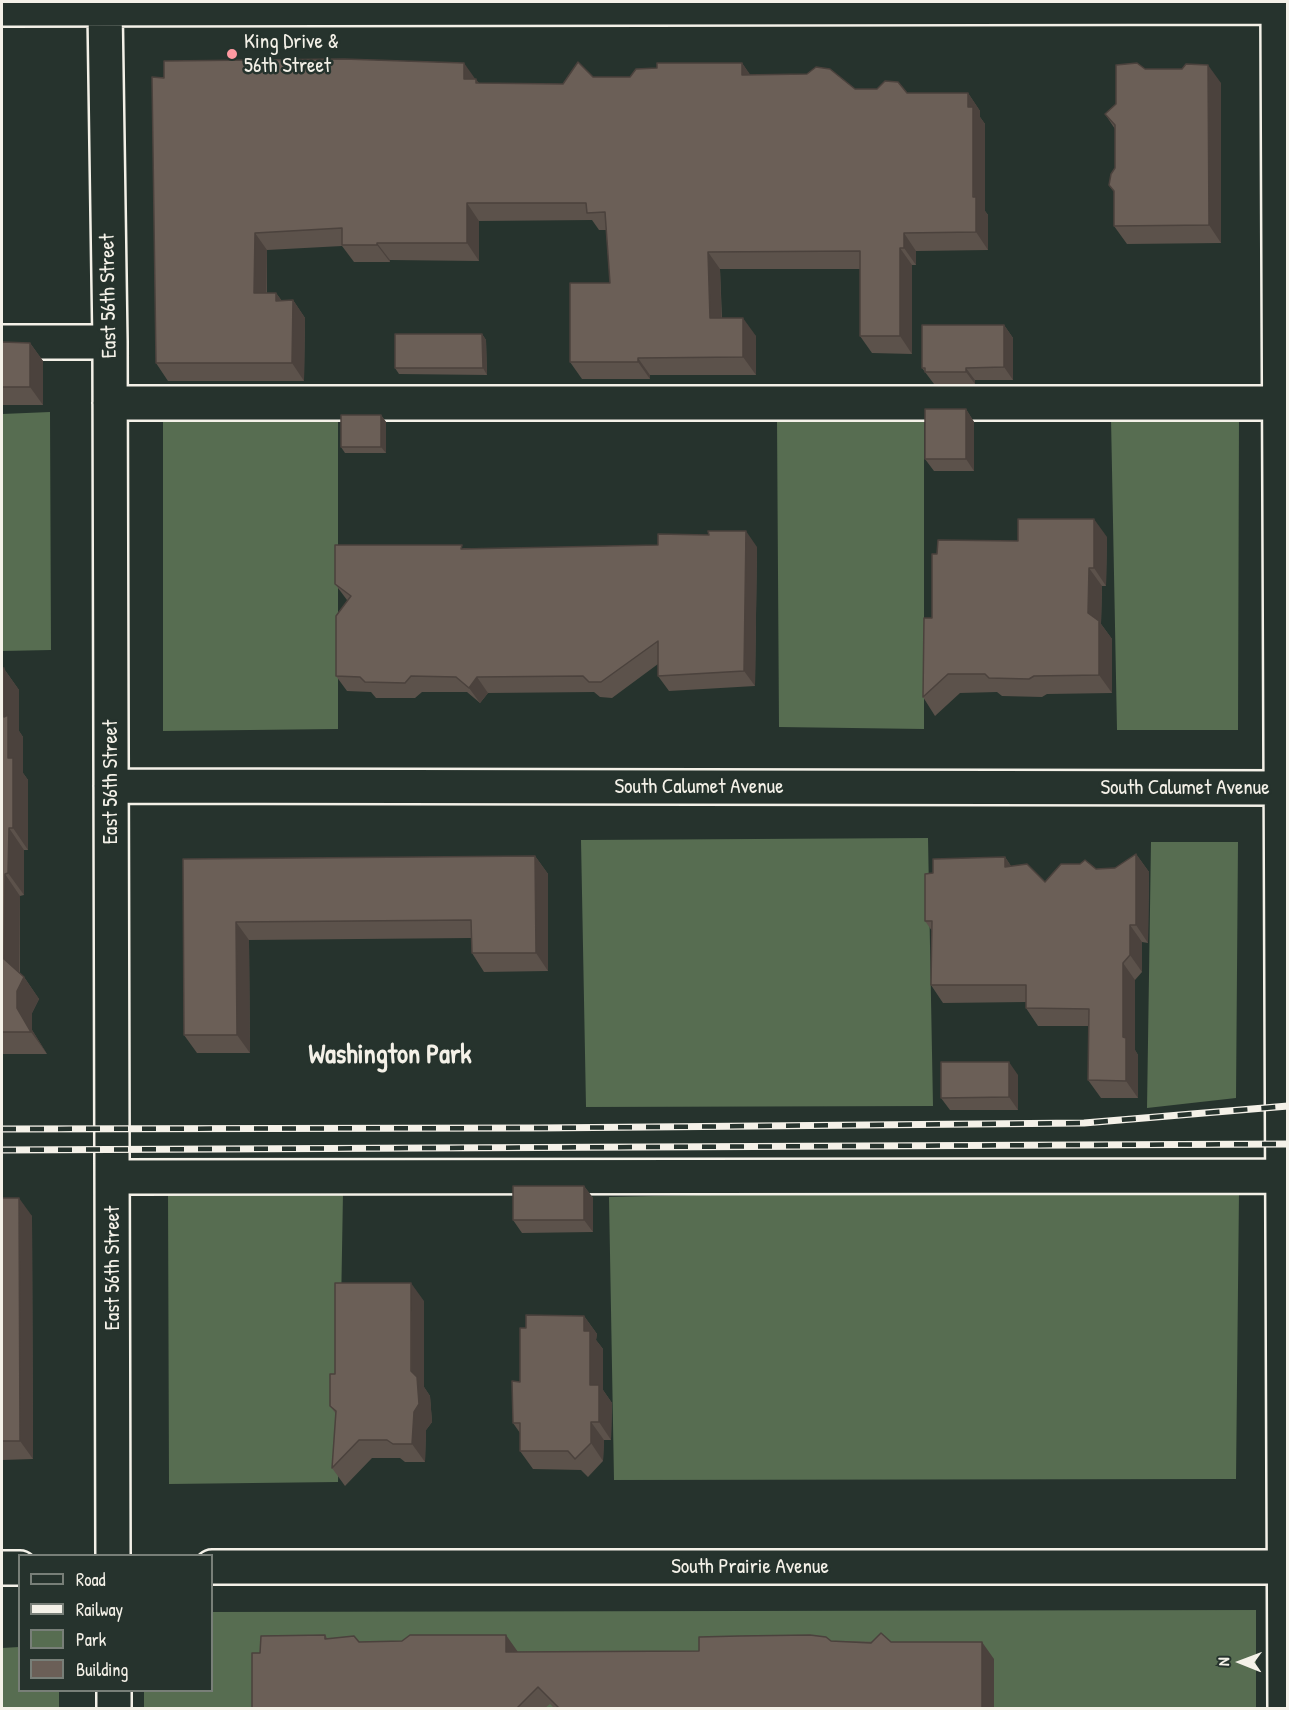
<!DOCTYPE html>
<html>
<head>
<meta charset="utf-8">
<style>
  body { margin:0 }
  #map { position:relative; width:1289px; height:1710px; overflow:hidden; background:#26332d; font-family:"Patrick Hand",sans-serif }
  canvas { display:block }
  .frame { position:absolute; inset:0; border:3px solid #f4f1e8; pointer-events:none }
  .legend { position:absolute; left:18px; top:1554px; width:195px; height:138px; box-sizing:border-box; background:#26332d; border:2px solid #787f78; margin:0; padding:8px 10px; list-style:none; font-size:18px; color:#f4f1e8 }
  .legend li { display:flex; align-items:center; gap:12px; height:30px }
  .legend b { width:30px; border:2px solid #787f78 }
  .north { position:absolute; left:1211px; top:1632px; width:60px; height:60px; -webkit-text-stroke:4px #26332d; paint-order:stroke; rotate:271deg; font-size:16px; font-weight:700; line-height:24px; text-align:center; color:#f4f1e8 }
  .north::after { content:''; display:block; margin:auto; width:21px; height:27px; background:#f4f1e8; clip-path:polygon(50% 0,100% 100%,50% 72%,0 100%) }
</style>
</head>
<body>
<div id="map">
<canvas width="1289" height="1710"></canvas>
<div class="frame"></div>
<ul class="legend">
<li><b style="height:8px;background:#26332d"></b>Road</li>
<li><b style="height:8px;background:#f4f1e8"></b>Railway</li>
<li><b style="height:16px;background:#576d51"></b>Park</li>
<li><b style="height:16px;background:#6b5f57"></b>Building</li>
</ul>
<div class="north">N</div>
</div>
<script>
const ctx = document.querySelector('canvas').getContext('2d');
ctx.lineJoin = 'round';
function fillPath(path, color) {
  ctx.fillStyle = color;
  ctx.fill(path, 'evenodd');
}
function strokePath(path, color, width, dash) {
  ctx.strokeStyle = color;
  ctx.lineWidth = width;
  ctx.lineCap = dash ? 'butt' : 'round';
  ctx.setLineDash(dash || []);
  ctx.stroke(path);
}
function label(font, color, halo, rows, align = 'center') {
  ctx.font = font + ' "Patrick Hand",sans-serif';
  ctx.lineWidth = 5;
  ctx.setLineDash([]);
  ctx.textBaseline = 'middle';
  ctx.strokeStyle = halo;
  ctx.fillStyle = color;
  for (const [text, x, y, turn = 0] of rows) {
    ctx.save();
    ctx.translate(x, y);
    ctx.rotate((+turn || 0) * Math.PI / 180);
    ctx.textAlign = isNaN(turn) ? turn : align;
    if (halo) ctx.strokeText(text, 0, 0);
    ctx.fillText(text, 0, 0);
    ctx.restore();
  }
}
const green = new Path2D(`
  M50,412L51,650L2,651V414Z
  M338,416V729L163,731V420Z
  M1239,417L1238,730H1117L1111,418Z
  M777,420L924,422V729L779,727Z
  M928,838L933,1106L586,1107L581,840Z
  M1151,842H1238L1236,1098L1147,1108Z
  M833,1192H1239L1236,1479L614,1480L609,1197Z
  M168,1193H343L338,1482L169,1484Z
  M1256,1610V1708H144V1691L212,1690V1612Z
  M19,1647L20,1690L59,1691V1708H2V1648Z`);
const minor = new Path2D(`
  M1278,7L1285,1708
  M2,9L1288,7
  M105,9L110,342L113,1556
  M2,342H110
  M110,403H1288
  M111,786L1288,788
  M112,1177L1283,1176
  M212,1567H1288
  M2,1568H20
  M114,1690V1708`);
const rail = new Path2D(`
  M2,1129L539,1128L1084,1123L1288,1106
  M2,1150L1288,1144`);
const wall = new Path2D(`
  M742,63L750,75L855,89L907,93H968L980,111V117L985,124V211L988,215V250L916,251V265H912V354L872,353L860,336V269H720L722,318L756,336V375H650V379H582L570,362L610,283L606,230H599L592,220L479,221V261L390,260V262H354L342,246L267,250V293H276L282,301L293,300L305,318L304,381H168L156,363L152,77L475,79L479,83L563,84L593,77H630L657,68Z
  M1145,69L1221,83V243L1127,244L1114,226V192L1109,185L1115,168V129L1105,114L1116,104Z
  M1004,325L1013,338V380H975V384H934L922,368Z
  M482,334L486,340L487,375L399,374L395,368Z
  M2,342L30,343L43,361V405H2Z
  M966,409L974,422V471H934L925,459Z
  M381,415L386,422V453H345L341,447Z
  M1107,537L1106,586H1102L1101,624L1112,639V693L1047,694L1042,697L1002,696L997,692L960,693L935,716L923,697L932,618L937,554L1018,541Z
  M757,547L755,686L669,691L658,676V664L612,698L600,697L594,692L488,693L480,703L467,692H422L415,698H376L371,692L347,691L336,676L347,600L335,584L464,548Z
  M2,666L19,690V731L23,737V773L28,780V850H24V895L20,896V973L24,977L39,999L32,1013V1030L47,1054H2Z
  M1136,854L1149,872L1148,943L1142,942V972L1135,980V1050L1138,1055V1098H1101L1088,1080L1089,1026H1038L1026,1008V1002L943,1003L931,985L932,931L925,921L933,873L1005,857L1011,866L1045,882L1096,869L1115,868Z
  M535,856L548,874V971L484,972L472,953L471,938L249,940L250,1053H197L184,1035L183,859Z
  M1018,1075V1110H950L941,1098Z
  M584,1186L593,1198V1232L522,1233L513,1220Z
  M2,1198L32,1216L33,1459L2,1460Z
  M424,1301V1387L430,1396L432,1422L426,1430L425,1462H405L400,1458H372L345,1486L332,1468L336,1414L330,1406L335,1374Z
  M584,1316L597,1334L596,1340L603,1349V1390L612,1403L611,1440H604L603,1461L588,1477L581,1470L533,1469L520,1451V1433L513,1423L520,1382L526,1328Z
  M325,1635L328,1639L359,1642L518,1652L699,1651L831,1641L891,1642L994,1659V1708H554L550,1704L545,1708H252L260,1653Z`);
const shadedWall = new Path2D(`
  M464,63L476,80V79L488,96L464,79Z
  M742,63L754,80L742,75Z
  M1208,65L1221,83V243L1209,225Z
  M968,93L980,111V117L985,124V211L988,215V250L976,232L968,107Z
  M467,203L479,221V261L467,243Z
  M255,233L267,250L266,310L254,293Z
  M904,233L916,251V265L904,248Z
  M377,243L390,260V262L377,245Z
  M900,248L912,265V354L900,336Z
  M708,252L720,269L722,335L710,318Z
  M276,293L288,310L276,301Z
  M293,300L305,318L304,381L292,363Z
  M743,318L756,336V375L743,357Z
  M1004,325L1013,338V380L1004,367Z
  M482,334L486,340L487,375L483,368Z
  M30,343L43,361V405L30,387Z
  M638,358L650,375V379L638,362Z
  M966,368L975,380V384L966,372Z
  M966,409L974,422V471L966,459Z
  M381,415L386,422V453L381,447Z
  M1094,519L1107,537L1106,586L1094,568Z
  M746,531L757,547L755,686L744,671Z
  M1089,568L1102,586L1101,624L1112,639V693L1099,675L1088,613Z
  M2,666L19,690V731L23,737V773L28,780V850L13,828L4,717Z
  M477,677L488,693L480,703L469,688Z
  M9,828L24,850V895L8,873Z
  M1136,854L1149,872L1148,943L1136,925Z
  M535,856L548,874V971L536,953Z
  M1005,857L1017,875L1005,867Z
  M5,874L20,896L19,980L4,959Z
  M236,922L249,940L250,1053L237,1035Z
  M1130,925L1142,942V972L1130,955Z
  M1123,963L1135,980V1050L1138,1055V1098L1126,1081L1123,1037Z
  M24,977L39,999L32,1013V1030L47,1054L31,1032L17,1008V991Z
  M1009,1062L1018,1075V1110L1009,1097Z
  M584,1186L593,1198V1232L584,1220Z
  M19,1198L32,1216L33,1459L20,1441Z
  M411,1283L424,1301V1387L430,1396L432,1422L426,1430L425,1462L412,1444Z
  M584,1316L597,1334L596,1340L603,1349V1390L612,1403L611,1440L599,1422L590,1385L584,1331Z
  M591,1422L604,1440L603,1461L591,1443Z
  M506,1635L518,1652V1669L506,1652Z
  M982,1642L994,1659V1708H982Z`);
const building = new Path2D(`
  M344,59L464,63V79H476V83L563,84L578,62L593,77H630L636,69L657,68V63H742V75L807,74L816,67L830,69L855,89H877L885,81L898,82L907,93H968V107H973V197H976V232L904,233V248H900V336H860V251L708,252L710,318H743V357L638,358V362H570V283H610L605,212L587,213L586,203H467V243H377V245H342V228L255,233L254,293H276V301L293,300L292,363H156L152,77L164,78V61Z
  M1137,63L1145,69H1182L1186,64L1208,65L1209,225L1114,226V191L1109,185L1111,174L1115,168V125L1105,114L1116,104V65Z
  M922,325H1004V367L966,368V372H925V368H922Z
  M395,334H482L483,368H395Z
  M2,342L30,343V387H2Z
  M925,409H966V459H925Z
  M341,415H381V447H341Z
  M1018,519H1094V568H1089L1088,613L1099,621V675L1034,676L1029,679L989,678L985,674H948L923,697L924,618H932V554H937L938,540L1018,541Z
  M708,531H746L744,671L658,676V641L601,682H589L583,676L477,677L469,688L456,677L411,676L405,683L365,682L360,677L336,676V616L351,596L335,584V545H462L461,549L658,545V534L709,535Z
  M2,668H4V717L8,715V758H13V828H9L8,873L5,874L4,959L24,977L17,991V1008L31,1032H2Z
  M1136,854V925H1130V955L1123,963V1037L1126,1038V1081L1088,1080L1089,1009L1026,1008V985H931L932,921H925V874L933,873V859L1005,857V867L1027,864L1045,882L1061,864H1080L1085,860L1096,869L1115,868Z
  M535,856L536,953H472L471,920L236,922L237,1035H184L183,859Z
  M941,1062H1009V1097L941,1098Z
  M513,1186H584V1220H513Z
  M2,1198H19L20,1441H2Z
  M335,1283H411V1371L417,1377L419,1404L414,1412L412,1444H393L387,1440H359L332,1468L336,1411L330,1406V1374H335Z
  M526,1315L584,1316V1331H590V1385H599V1422H591V1443L575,1459L568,1451H520V1423H513L512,1381L520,1382V1328H526Z
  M881,1633L891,1642H982V1708H559L538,1687L517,1708H252V1653H260L261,1636L325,1635V1639L354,1636L359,1642L402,1641L410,1635H506V1652L699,1651V1637L739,1636L810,1635L826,1637L831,1641L871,1643Z`);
const markers = [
  [232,54,6,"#ff9aa2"]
];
const poiNames = [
  ["King Drive &",244,42],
  ["56th Street",244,66]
];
const streetNames = [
  ["East 56th Street",109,296,-91],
  ["East 56th Street",111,782,-90],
  ["South Calumet Avenue",699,787],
  ["South Calumet Avenue",1185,788],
  ["East 56th Street",113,1268,-90],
  ["South Prairie Avenue",750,1567]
];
const districtNames = [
  ["Washington Park",390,1056]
];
fillPath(green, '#576d51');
strokePath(minor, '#f4f1e8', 38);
strokePath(minor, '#26332d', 33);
strokePath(rail, '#f4f1e8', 7);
strokePath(rail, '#26332d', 4.5, [14]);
fillPath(wall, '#5c524b');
fillPath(shadedWall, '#4b423d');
fillPath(building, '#6b5f57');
strokePath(building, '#4b423d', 1.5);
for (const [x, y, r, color] of markers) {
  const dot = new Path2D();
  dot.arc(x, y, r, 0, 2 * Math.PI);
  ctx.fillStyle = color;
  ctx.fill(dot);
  strokePath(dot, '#26332d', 2);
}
label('21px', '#f4f1e8', '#26332d', poiNames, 'left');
label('21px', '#f4f1e8', '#26332d', streetNames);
label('bold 27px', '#f4f1e8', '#26332d', districtNames);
</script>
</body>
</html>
